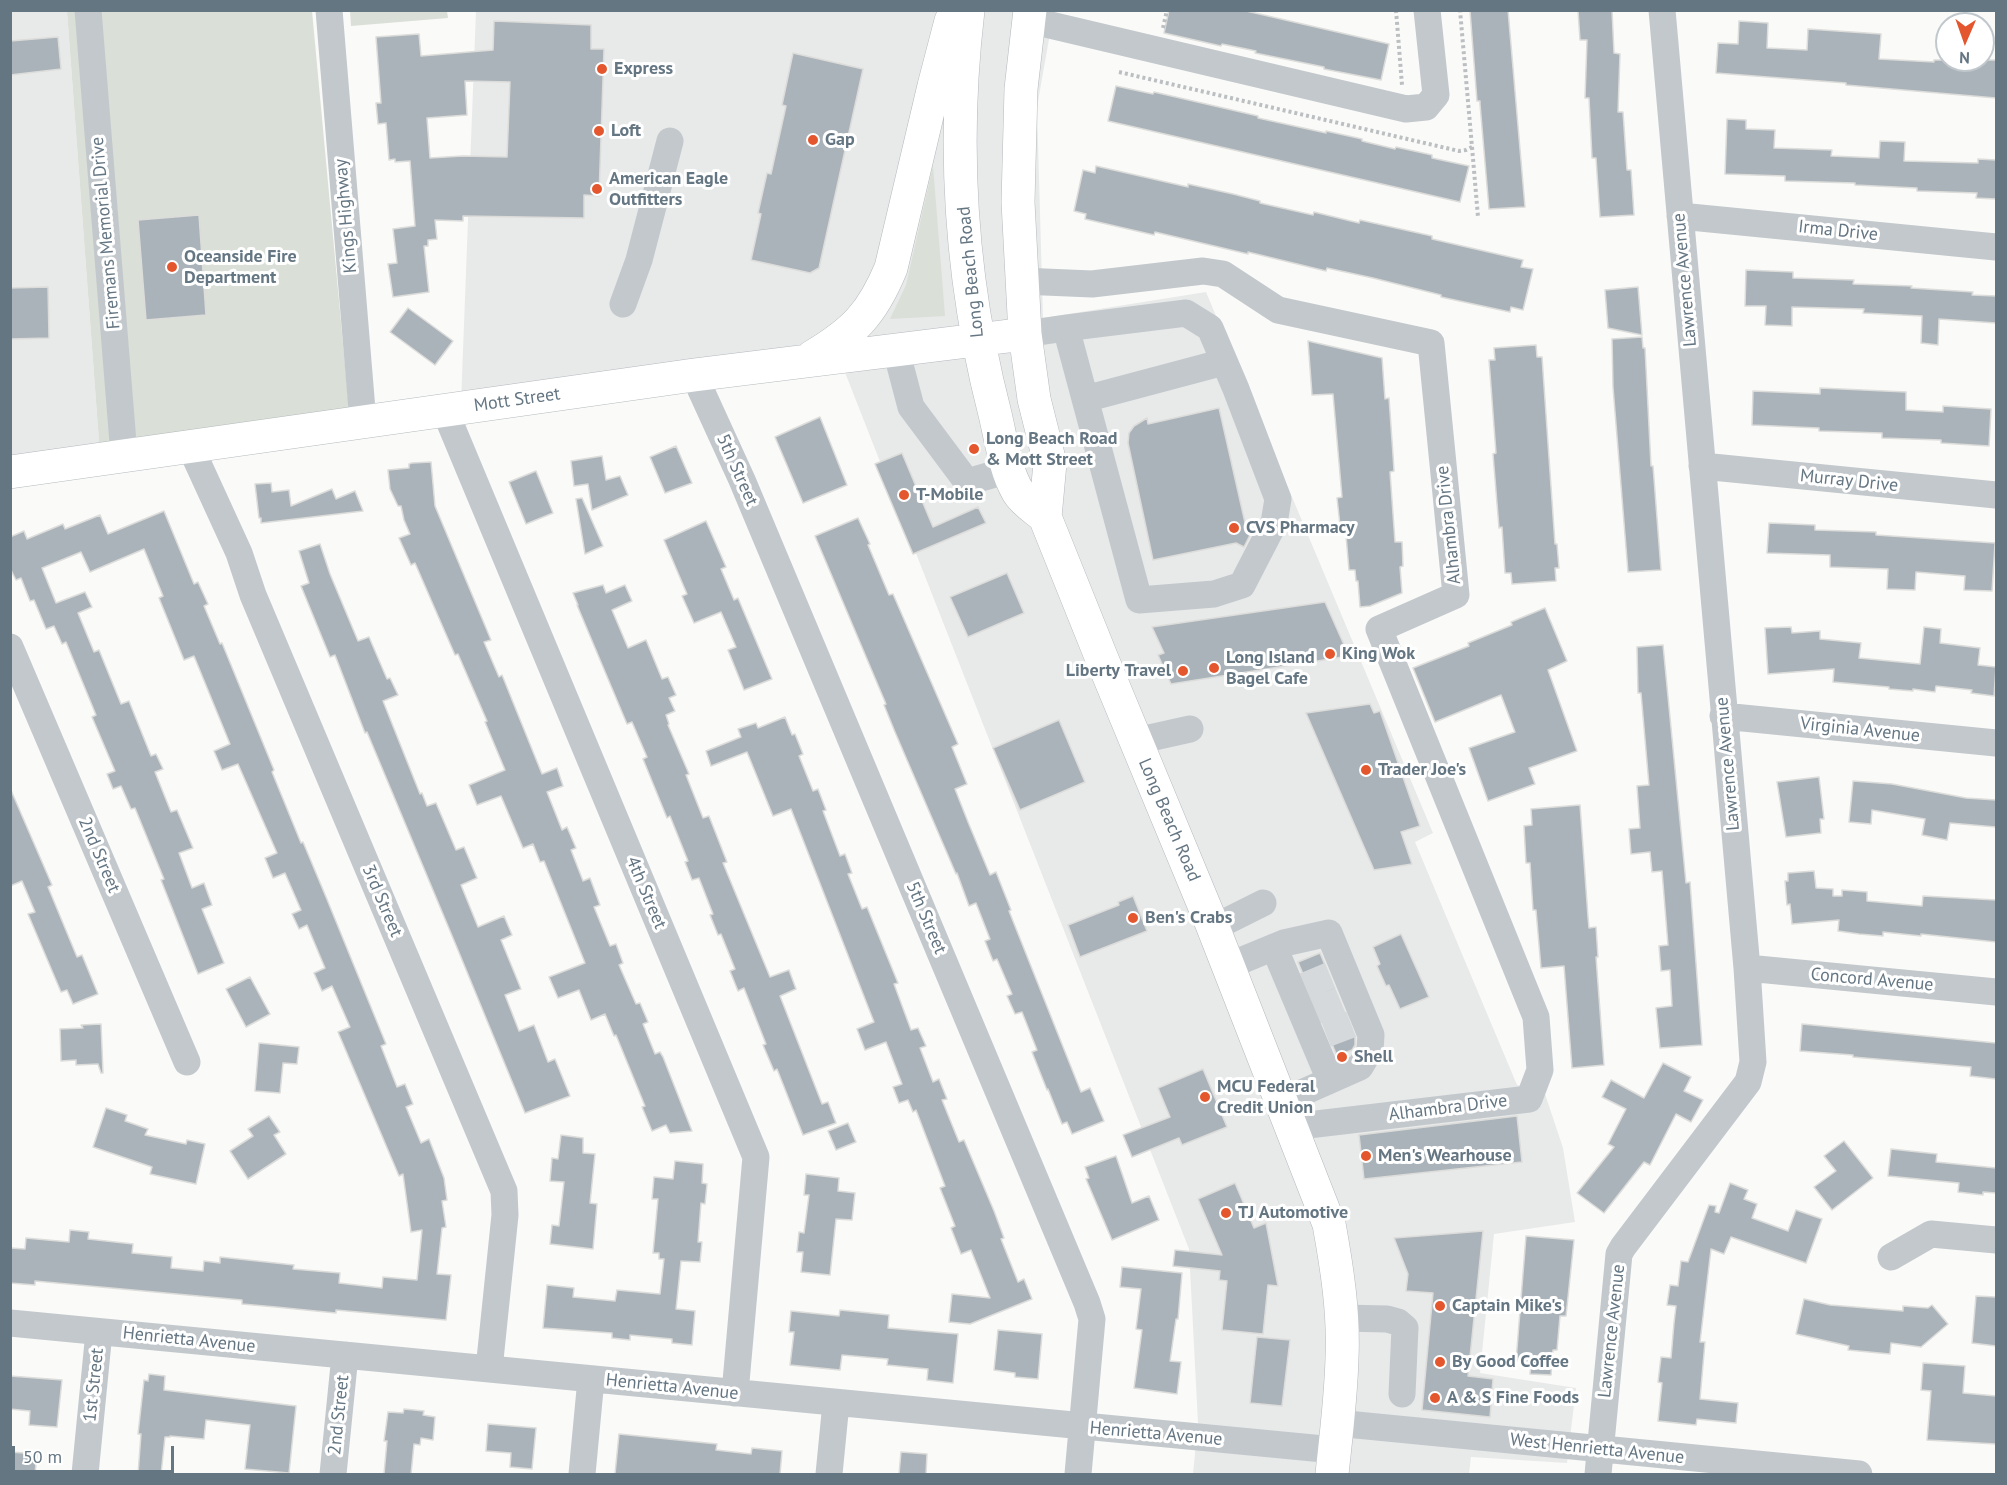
<!DOCTYPE html>
<html>
<head>
<meta charset="utf-8">
<style>
  body { margin:0 }
  #map { position:relative; width:2007px; height:1485px; overflow:hidden; background:#fafaf8; font-family:"PT Sans",sans-serif }
  canvas { display:block }
  .frame { position:absolute; inset:0; border:12px solid #657683; pointer-events:none }
  .north { position:absolute; left:1935px; top:12px; width:60px; height:60px; box-sizing:border-box; background:#fff; border:2px solid #c1c8cd; border-radius:50%; rotate:182deg; font-size:16px; font-weight:700; line-height:24px; text-align:center; color:#657683 }
  .north::after { content:''; display:block; margin:auto; width:21px; height:27px; background:#e4572e; clip-path:polygon(50% 0,100% 100%,50% 72%,0 100%) }
  .scale { position:absolute; left:12px; top:1446px; width:162px; height:27px; box-sizing:border-box; border:3px solid #657683; border-top:0; padding-left:8px; font-size:18px; line-height:21px; white-space:nowrap; color:#657683; -webkit-text-stroke:4px #fff; paint-order:stroke }
</style>
</head>
<body>
<div id="map">
<canvas width="2007" height="1485"></canvas>
<div class="frame"></div>
<div class="north">N</div>
<div class="scale">50 m</div>
</div>
<script>
const ctx = document.querySelector('canvas').getContext('2d');
ctx.lineJoin = 'round';
function fillPath(path, color) {
  ctx.fillStyle = color;
  ctx.fill(path, 'evenodd');
}
function strokePath(path, color, width, dash) {
  ctx.strokeStyle = color;
  ctx.lineWidth = width;
  ctx.lineCap = dash ? 'butt' : 'round';
  ctx.setLineDash(dash || []);
  ctx.stroke(path);
}
function label(font, color, halo, rows, align = 'center') {
  ctx.font = font + ' "PT Sans",sans-serif';
  ctx.lineWidth = 6;
  ctx.setLineDash([]);
  ctx.textBaseline = 'middle';
  ctx.strokeStyle = halo;
  ctx.fillStyle = color;
  for (const [text, x, y, turn = 0] of rows) {
    ctx.save();
    ctx.translate(x, y);
    ctx.rotate((+turn || 0) * Math.PI / 180);
    ctx.textAlign = isNaN(turn) ? turn : align;
    if (halo) ctx.strokeText(text, 0, 0);
    ctx.fillText(text, 0, 0);
    ctx.restore();
  }
}
const built = new Path2D(`
  M10,11H67L100,455L10,468Z
  M476,11H1054L1037,107L1043,318L1206,292L1433,833L1415,842L1517,1085L1544,1091L1563,1148L1575,1222L1494,1234L1480,1373L1576,1388L1567,1463L1471,1457L1469,1474H1193L1198,1423L1189,1249L837,352L461,403Z`);
const green = new Path2D(`
  M67,11H312L350,419L100,455Z
  M350,11H447L448,18L351,26Z
  M933,166L945,316L890,319L906,285Z`);
const building = new Path2D(`
  M1169,10H1242L1389,44L1381,80L1324,69V67L1255,53L1256,51L1222,44L1221,46L1164,33Z
  M1472,10H1508L1525,207L1489,209L1480,104V101H1477L1470,11Z
  M1578,10H1612L1614,53L1620,54L1618,112H1623L1627,170H1631L1634,215L1600,217L1596,158H1592L1589,98H1585L1587,40H1580Z
  M494,21L591,25V49H604L599,196L584,195V218L463,216V221L435,220L437,239L428,240V246H424L429,292L393,297L388,264L397,263L393,229L415,226L410,161L395,162V159L389,160L386,123L378,124L376,103H381L376,37L419,34L421,56L493,50ZM465,81L510,82L507,157L463,156L430,158L427,118L467,115Z
  M1739,21L1768,23L1767,48L1807,50L1808,29L1881,34L1879,59L1934,62V60H1996V98L1846,85V83L1716,73L1718,43L1738,44Z
  M58,37L61,69L10,75V41Z
  M793,53L863,69L819,268L810,273L751,260L761,214L758,213L767,173L771,174L786,106L782,105Z
  M1116,86L1153,94L1154,92L1258,116V118L1326,133V131L1362,139V141L1395,149L1396,147L1432,155V158L1469,166L1460,202L1108,121Z
  M1727,119L1746,120V129L1775,130L1774,148L1832,150L1831,156L1879,158L1880,141L1905,142L1904,161L1978,163V159L1996,160V199L1976,198L1977,193L1917,191V188L1855,185V183L1785,181V176L1725,174Z
  M1096,166L1188,187V184L1233,194L1260,201V203L1313,215L1314,212L1359,223L1360,220L1432,236V239L1523,260L1521,267L1533,269L1523,310L1511,307L1510,312L1441,297V295L1373,278L1327,268L1326,271L1248,252V254L1155,232L1154,235L1085,219L1086,214L1074,211L1083,170L1095,173Z
  M199,215L206,315L146,320L138,220Z
  M1746,270L1793,272V278L1854,280L1853,284L1912,286L1911,288L1973,292L1972,295L1996,296V323L1939,319L1938,345L1921,343L1922,316L1863,313L1864,309L1792,307V326L1765,325L1766,306H1745Z
  M48,287L49,338L10,339V288Z
  M1638,287L1642,335L1608,328L1605,290Z
  M408,308L453,341L435,365L390,332Z
  M1642,337L1643,348H1645L1651,466H1653L1661,570L1628,572L1613,387L1612,339Z
  M1308,341L1382,358L1385,399L1389,398L1393,455L1394,471L1390,472L1395,542H1402L1403,566L1400,567L1402,593L1370,606L1360,607L1358,581H1356L1355,570H1349L1345,524L1340,525L1337,498L1342,497L1333,394L1312,395Z
  M1536,345L1537,357H1542L1555,544H1557L1559,568H1555L1556,581L1512,584L1511,573H1505L1502,527L1499,528L1493,454L1496,453L1489,360H1495L1494,348Z
  M1820,388L1906,392V410L1943,412V406L1991,409L1989,446L1941,443V440L1882,438V433L1819,431V428L1752,425L1753,391L1820,394Z
  M1219,408L1246,527L1252,531L1244,547L1236,543L1153,560L1128,443L1129,433L1134,426L1147,418L1148,424Z
  M820,417L847,485L803,503L775,437Z
  M676,446L692,483L665,493L650,457Z
  M902,453L933,527L978,507L986,523L913,554L875,464Z
  M602,456L606,480L620,476L628,495L592,510L588,484L574,486L571,461Z
  M431,462L435,506L491,640L484,642L499,677L502,675L542,774L557,768L563,786L547,792L562,830L567,827L576,848L571,850L583,881L590,878L600,905L594,907L610,946L616,944L623,963L619,965L636,1004L640,1003L648,1022L643,1024L655,1054L660,1052L663,1057L692,1131L670,1133L666,1125L652,1131L642,1107L645,1106L616,1035L614,1036L605,1014L591,1020L579,990L558,998L549,977L585,963L544,861L540,862L533,844L523,848L501,796L477,805L469,785L505,770L485,722L487,721L458,654L455,655L415,563L411,565L399,538L410,534L404,520L401,506H398L390,489L388,470L409,468V464L412,463Z
  M536,471L553,513L526,524L509,482Z
  M271,483L272,492L289,490L291,506L332,489L336,499L355,491L363,511L261,523V518H259L255,484Z
  M582,498L603,546L585,554L576,499Z
  M164,511L194,584L198,582L208,604L204,606L220,644L222,643L274,770L272,772L301,843L303,842L326,897L386,1044L381,1046L397,1087L405,1084L413,1104L406,1107L421,1143L429,1139L444,1178L447,1200L442,1201L446,1227L442,1228L437,1274L451,1275L446,1320L336,1310V1313L276,1307L242,1304V1300L35,1281V1285L10,1283V1248L25,1249L26,1238L69,1242L70,1230L89,1232L88,1239L133,1244L132,1253L172,1257L171,1268L203,1271L204,1261L220,1263V1257L294,1265L293,1269L340,1273L339,1283L382,1288L383,1277L417,1280L422,1230L411,1232L403,1174L399,1176L338,1032L350,1027L332,986L322,991L314,973L325,968L307,925L299,929L292,914L301,910L285,873L273,878L265,858L277,853L238,764L222,770L214,751L230,744L194,656L184,660L159,598L163,596L144,549L90,572L81,552L42,568L56,603L85,592L92,607L78,613L94,652L99,650L121,704L129,701L151,756L156,754L163,769L155,772L171,812L177,810L193,848L179,853L192,888L204,883L212,905L202,909L224,963L198,974L161,880L164,879L135,808L131,809L121,786L113,789L107,774L115,771L92,717L96,715L66,642L62,644L54,626L46,629L34,600L30,601L21,578L16,580L10,568V537L24,531L27,539L63,524L65,529L100,515L108,534Z
  M858,518L870,544L868,545L889,595L893,594L958,744L952,747L967,784L955,789L968,822L990,875L996,872L1011,910L1009,911L1081,1092L1090,1088L1104,1121L1072,1134L1067,1122L1062,1124L1048,1089L1047,1090L1032,1052L1037,1050L1022,1012L1015,1014L1007,996L1012,994L997,959L993,961L985,941L990,939L976,903L969,906L957,873L956,874L895,732L884,705L886,704L815,536Z
  M706,521L726,567L721,569L734,600L738,598L772,679L744,690L728,650L736,647L721,612L694,623L682,596L687,594L664,540Z
  M1769,523L1815,525V530L1876,532V535L1995,543L1992,591L1964,590L1965,576L1916,572L1915,590L1887,589L1888,569L1830,567V555L1767,553Z
  M320,544L330,574L358,641L369,637L387,679L390,678L398,695L383,701L420,794L422,793L427,806L436,803L456,850L464,847L477,878L461,885L478,927L504,916L512,935L501,940L521,989L505,995L519,1031L534,1025L548,1062L555,1059L570,1096L525,1113L458,950L367,732L365,733L335,655L330,657L301,586L309,583L299,551Z
  M1007,573L1024,613L968,637L950,597Z
  M603,585L606,593L625,585L632,601L612,610L628,648L646,640L662,679L668,677L676,695L669,698L675,711L666,715L669,724L668,725L689,774L686,775L703,818L709,816L727,862L723,863L770,977L789,970L796,989L780,996L822,1104L828,1102L836,1123L803,1135L777,1069L774,1071L763,1045L766,1044L744,988L738,991L730,971L735,969L721,934L718,935L710,915L713,914L699,878L692,880L685,862L688,861L670,816L667,818L643,759L647,757L632,722L627,724L577,605H578L573,593Z
  M1325,602L1349,656L1171,684L1158,655L1164,653L1152,627Z
  M1545,608L1567,661L1548,670L1577,751L1529,768L1535,784L1488,801L1469,748L1515,732L1501,695L1435,722L1413,668L1469,646L1468,643L1512,625L1511,622Z
  M1791,627L1792,633L1820,631V639L1861,643L1859,658L1920,664L1924,627L1941,629L1940,643L1980,648L1978,665L1996,667L1994,696L1971,693L1972,690L1936,686L1935,692L1913,689V691L1889,689V687L1833,682L1834,669L1768,674L1765,628Z
  M1663,645L1686,883L1690,882L1702,1045L1660,1048L1656,1008L1672,1006L1670,970L1661,971L1659,946L1668,945L1662,871L1652,872L1650,852L1631,854L1629,829L1640,828L1637,786L1649,785L1641,693H1638L1637,647Z
  M1370,704L1374,713L1380,711L1420,826L1401,832L1412,864L1374,870L1306,713Z
  M785,717L792,735L795,734L803,754L799,756L813,791L818,789L826,810L823,811L840,856L845,854L852,873L848,874L862,909L867,907L898,983L894,984L911,1030L918,1028L926,1046L920,1048L933,1082L939,1079L947,1099L942,1100L959,1142L964,1140L994,1211L1004,1238L1001,1239L1018,1282L1024,1279L1032,1299L970,1324L949,1322L952,1294L990,1298L971,1250L961,1254L951,1228L955,1226L940,1188L945,1186L916,1110L913,1112L908,1100L899,1103L893,1087L902,1084L886,1042L865,1050L857,1029L874,1022L791,809L773,816L747,752L711,766L706,751L741,737L738,729L756,723L758,728Z
  M1059,720L1085,782L1020,810L993,748Z
  M1819,777L1824,819H1820L1821,833L1786,837L1777,782Z
  M1853,781L1892,784L1966,798L1996,800V827L1950,823L1947,840L1922,835L1925,819L1872,810L1871,824L1849,822Z
  M10,788L52,885L48,887L77,957L82,955L98,994L73,1004L67,990L61,992L28,914L35,912L22,881L10,886Z
  M1580,805L1588,917L1589,928L1596,927L1598,957H1596L1604,1065L1572,1068L1564,966L1541,968L1536,910H1533L1530,863H1526L1524,826L1532,825L1531,809Z
  M1814,871L1816,888L1833,889V896H1842V890L1867,892V901L1922,906L1923,896L1996,900V942L1921,934V936L1883,932V936L1859,934L1838,931L1839,920L1792,924L1790,904L1787,905L1785,881H1788V873Z
  M1133,896L1147,931L1080,957L1068,925L1119,905L1118,902Z
  M1401,934L1429,997L1400,1009L1389,985L1386,986L1377,966L1380,964L1373,947Z
  M1320,953L1355,1038V1045L1352,1050L1337,1056L1298,962Z
  M250,977L270,1014L246,1027L226,989Z
  M101,1024L103,1073H101L98,1064L76,1065V1060L61,1061L60,1029L83,1028L81,1025Z
  M1802,1024L1996,1043V1079L1970,1076L1971,1067L1853,1057V1055L1800,1051Z
  M259,1043L299,1047L297,1064L283,1063L280,1093L255,1091Z
  M1663,1063L1691,1077L1684,1091L1703,1100L1691,1122L1676,1114L1650,1165L1644,1162L1604,1213L1577,1193L1614,1147L1608,1144L1626,1109L1602,1097L1611,1080L1644,1098Z
  M1203,1069L1227,1127L1182,1145L1179,1138L1132,1157L1123,1135L1170,1117L1158,1088Z
  M106,1108L127,1115L125,1121L148,1129L145,1135L186,1144L187,1140L205,1144L196,1184L150,1174L152,1167L93,1147Z
  M269,1116L280,1132L274,1135L286,1154L248,1179L230,1151L253,1136L248,1129Z
  M1517,1116L1522,1162L1364,1179L1359,1135Z
  M848,1123L856,1142L836,1150L828,1131Z
  M561,1135L583,1138V1153L595,1154L590,1203L597,1204L593,1249L550,1244L552,1225L559,1226L564,1182L550,1181L552,1158L558,1159Z
  M1844,1141L1873,1178L1832,1210L1814,1187L1836,1171L1824,1156Z
  M1891,1149L1937,1154L1936,1162L1996,1168V1193L1983,1192V1195L1958,1192L1959,1183L1888,1176Z
  M1116,1156L1132,1203L1149,1196L1159,1220L1112,1240L1086,1179L1089,1178L1085,1167Z
  M675,1161L703,1164L702,1183L707,1184L705,1204L701,1203L698,1242H702L700,1262L681,1261L676,1309L695,1311L692,1345L672,1343V1339L630,1335V1340L612,1338V1333L543,1328L547,1285L574,1288L573,1297L615,1301L617,1290L660,1294L664,1259H659V1253H653L658,1199H652L654,1177L673,1179Z
  M806,1174L839,1178L838,1191L855,1193L852,1220L836,1219L830,1275L801,1272L803,1252H797L799,1232L804,1233L809,1195H804Z
  M1235,1183L1254,1228L1266,1223L1278,1286L1268,1285L1263,1334L1222,1330L1227,1281L1219,1280L1220,1271L1173,1266L1175,1250L1222,1255L1198,1199Z
  M1730,1183L1748,1190L1744,1199L1757,1204L1752,1218L1788,1231L1796,1210L1822,1219L1806,1263L1731,1237L1724,1254L1711,1249L1700,1342H1705L1700,1399L1738,1403L1736,1423L1697,1419L1696,1425L1658,1421L1662,1383L1658,1382L1661,1357L1671,1358L1674,1323L1676,1306L1667,1305L1670,1285L1678,1286L1681,1261L1688,1262L1709,1205L1716,1206L1715,1212L1719,1213Z
  M1483,1231L1468,1376L1493,1379L1490,1417L1422,1410L1433,1293L1406,1291L1408,1274L1394,1238Z
  M1526,1236L1574,1240L1566,1316H1560L1557,1350H1553L1551,1375L1530,1374L1531,1363L1516,1361Z
  M1122,1267L1182,1273L1178,1319H1176L1170,1361L1181,1362L1177,1394L1134,1388L1142,1330L1136,1329L1141,1289L1120,1287Z
  M1976,1296L1996,1297V1346L1972,1343Z
  M1804,1299L1830,1305L1903,1311V1306L1928,1308L1932,1305L1948,1324L1921,1347L1891,1343L1890,1354L1848,1350L1849,1346L1796,1334Z
  M840,1310L889,1315L888,1328L958,1334L953,1383L927,1380L928,1369L887,1365L888,1359L842,1355L840,1370L790,1365L794,1332H789L791,1311L839,1316Z
  M998,1330L1042,1334L1038,1379L1015,1377V1373L994,1370Z
  M1257,1337L1290,1340L1282,1406L1250,1403Z
  M1923,1363L1965,1366L1963,1393L1996,1396V1444L1927,1440L1931,1391L1921,1390Z
  M149,1374L165,1376L164,1390L296,1406L289,1473L245,1469L250,1425L206,1420L204,1439L170,1436V1437H165L161,1474H138L141,1434H138L144,1380L148,1381Z
  M10,1376L62,1380L57,1427L29,1425L30,1411L10,1409Z
  M404,1409L424,1411L423,1415L435,1417L433,1440L421,1438L420,1445L414,1444L411,1474H384L387,1441H384L388,1412L403,1413Z
  M488,1424L536,1428L532,1469L510,1467L511,1453L486,1451Z
  M619,1434L717,1444L716,1450L751,1454L752,1448L782,1451L780,1474H615Z
  M10,1452L37,1454L35,1474L10,1473Z
  M901,1452L927,1454L926,1474H899Z`);
const minorTunnel = new Path2D(`
  M1305,986L1331,975
  M1315,1011L1342,1000
  M1326,1034L1352,1024`);
const path = new Path2D(`
  M1396,10L1402,85
  M1163,28L1167,10
  M1119,72L1459,151L1466,150L1472,147L1460,10
  M1472,147L1478,217`);
const minor = new Path2D(`
  M88,10L124,455
  M329,10L363,422
  M1029,20L1406,109L1426,107L1436,95L1427,10
  M1680,216L1996,247
  M1021,281L1092,284L1203,271L1223,274L1278,310L1431,343L1456,595L1379,629L1536,1017L1540,1070L1529,1099L1291,1127
  M623,304L639,260L670,141
  M1025,334L1066,328L1186,313L1210,328L1236,389L1278,499L1274,523L1242,585L1214,594L1139,600L1066,328
  M896,350L911,407L967,482L1009,470
  M694,375L742,480L1087,1303L1092,1319L1078,1474
  M1085,399L1224,362
  M445,411L756,1157L735,1393
  M190,446L239,553L253,595L504,1191L505,1215L489,1369
  M1702,466L1996,495
  M10,647L187,1062
  M1723,716L1996,743
  M1136,741L1190,729
  M1213,928L1263,903
  M1274,947L1330,1080
  M1228,966L1284,943L1329,933L1371,1035L1370,1050L1360,1067L1281,1102
  M1747,968L1996,992
  M1891,1257L1931,1234L1996,1240
  M1342,1318L1387,1319L1398,1322L1405,1328L1402,1394
  M10,1323L1334,1450
  M1336,1423L1859,1474
  M85,1474L99,1332
  M333,1474L345,1355
  M582,1474L591,1379
  M829,1474L836,1403
  M1598,1474L1619,1254L1623,1247L1748,1082L1753,1062L1747,968L1662,10`);
const major = new Path2D(`
  M968,10C952,145 961,283 995,414C1001,439 1005,470 1018,492C1024,502 1037,510 1045,517
  M1030,10L1021,89L1018,202L1025,334L1034,399L1050,463L1045,517L1102,659L1211,922L1329,1224C1337,1268 1344,1313 1342,1358C1341,1397 1336,1436 1332,1474
  M812,357C854,332 872,314 891,268L934,86L951,21
  M10,472L694,375L1025,334`);
const markers = [
  [602,69,6,"#e4572e"],
  [599,131,6,"#e4572e"],
  [813,140,6,"#e4572e"],
  [597,189,6,"#e4572e"],
  [172,267,6,"#e4572e"],
  [974,449,6,"#e4572e"],
  [904,495,6,"#e4572e"],
  [1234,528,6,"#e4572e"],
  [1330,654,6,"#e4572e"],
  [1214,668,6,"#e4572e"],
  [1183,671,6,"#e4572e"],
  [1366,770,6,"#e4572e"],
  [1133,918,6,"#e4572e"],
  [1342,1057,6,"#e4572e"],
  [1205,1097,6,"#e4572e"],
  [1366,1156,6,"#e4572e"],
  [1226,1213,6,"#e4572e"],
  [1440,1306,6,"#e4572e"],
  [1440,1362,6,"#e4572e"],
  [1435,1398,6,"#e4572e"]
];
const poiNames = [
  ["Express",614,69],
  ["Loft",611,131],
  ["Gap",825,140],
  ["American Eagle",609,179],
  ["Outfitters",609,200],
  ["Oceanside Fire",184,257],
  ["Department",184,278],
  ["Long Beach Road",986,439],
  ["& Mott Street",986,460],
  ["T-Mobile",916,495],
  ["CVS Pharmacy",1246,528],
  ["King Wok",1342,654],
  ["Long Island",1226,658],
  ["Bagel Cafe",1226,679],
  ["Liberty Travel",1171,671,"right"],
  ["Trader Joe's",1378,770],
  ["Ben's Crabs",1145,918],
  ["Shell",1354,1057],
  ["MCU Federal",1217,1087],
  ["Credit Union",1217,1108],
  ["Men's Wearhouse",1378,1156],
  ["TJ Automotive",1238,1213],
  ["Captain Mike's",1452,1306],
  ["By Good Coffee",1452,1362],
  ["A & S Fine Foods",1447,1398]
];
const streetNames = [
  ["Kings Highway",346,216,-95],
  ["Irma Drive",1838,231,6],
  ["Firemans Memorial Drive",106,233,-95],
  ["Long Beach Road",971,272,-96],
  ["Lawrence Avenue",1685,280,-95],
  ["Mott Street",517,400,-8],
  ["5th Street",737,470,66],
  ["Murray Drive",1849,481,6],
  ["Alhambra Drive",1449,525,-96],
  ["Virginia Avenue",1860,730,6],
  ["Lawrence Avenue",1728,764,-95],
  ["Long Beach Road",1169,820,67],
  ["2nd Street",99,855,67],
  ["4th Street",646,893,67],
  ["3rd Street",382,901,67],
  ["5th Street",926,918,67],
  ["Concord Avenue",1872,980,5],
  ["Alhambra Drive",1448,1108,-7],
  ["Lawrence Avenue",1612,1331,-84],
  ["Henrietta Avenue",189,1340,6],
  ["1st Street",94,1385,-84],
  ["Henrietta Avenue",672,1387,6],
  ["2nd Street",339,1415,-84],
  ["Henrietta Avenue",1156,1434,5],
  ["West Henrietta Avenue",1597,1449,6]
];
fillPath(built, '#e8e9e9');
fillPath(green, '#dadfd7');
fillPath(building, '#aab3b9');
strokePath(building, '#dcdcda', 1.5);
strokePath(minorTunnel, '#d5d9db', 27, [27, 14]);
strokePath(major, '#b5babe', 34);
strokePath(path, '#bbbfc2', 4, [3, 3]);
strokePath(minor, '#c3c8cc', 27);
strokePath(major, '#fff', 33);
for (const [x, y, r, color] of markers) {
  const dot = new Path2D();
  dot.arc(x, y, r, 0, 2 * Math.PI);
  ctx.fillStyle = color;
  ctx.fill(dot);
  strokePath(dot, '#fff', 2);
}
label('bold 18px', '#657683', '#fff', poiNames, 'left');
label('18px', '#657683', '#fff', streetNames);
</script>
</body>
</html>
